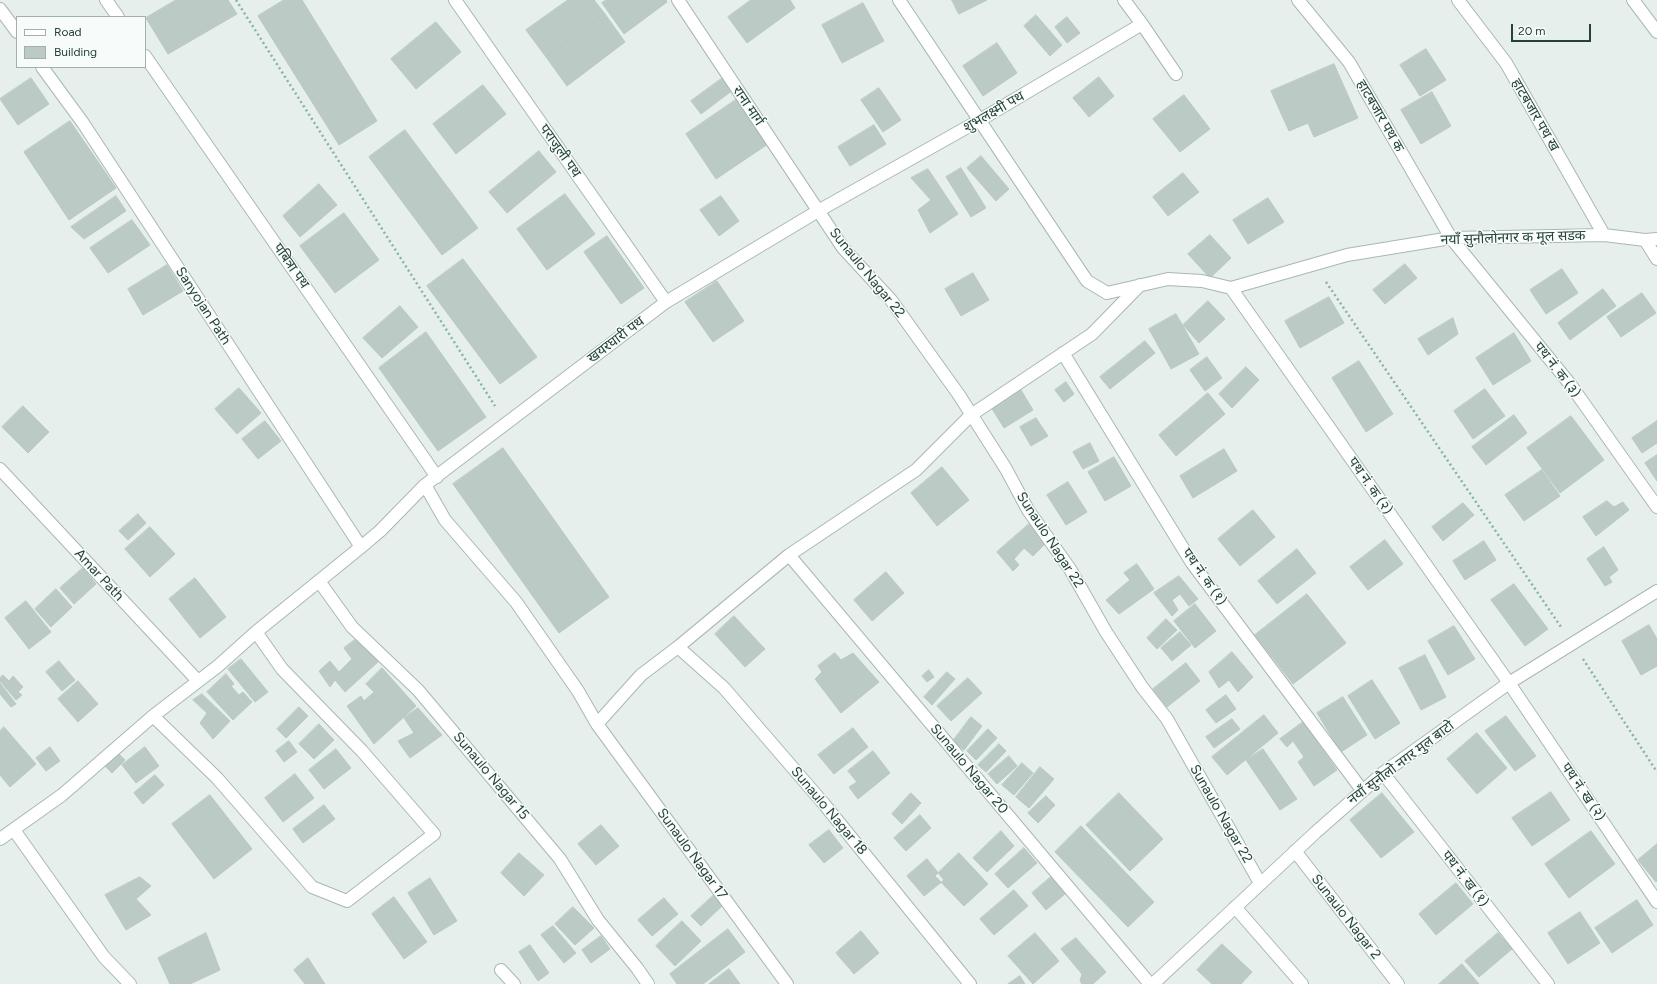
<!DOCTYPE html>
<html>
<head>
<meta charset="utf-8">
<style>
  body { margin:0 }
  #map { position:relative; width:1657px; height:984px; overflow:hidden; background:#e6efeb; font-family:Figtree,sans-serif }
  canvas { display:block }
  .legend { position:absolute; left:16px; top:16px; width:130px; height:52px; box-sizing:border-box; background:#f7fbf9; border:1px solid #a3b1ad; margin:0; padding:5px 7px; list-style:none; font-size:12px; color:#24423a }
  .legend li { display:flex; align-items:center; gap:8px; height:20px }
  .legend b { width:20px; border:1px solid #a3b1ad }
  .scale { position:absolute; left:1511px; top:24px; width:80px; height:18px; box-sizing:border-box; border:2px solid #24423a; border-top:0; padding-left:5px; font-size:12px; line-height:14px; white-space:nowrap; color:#24423a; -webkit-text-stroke:3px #f7fbf9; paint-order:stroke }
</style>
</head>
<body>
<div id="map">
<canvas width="1657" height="984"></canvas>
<ul class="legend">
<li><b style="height:5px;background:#fff"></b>Road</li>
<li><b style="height:11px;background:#bbcac4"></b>Building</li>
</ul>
<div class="scale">20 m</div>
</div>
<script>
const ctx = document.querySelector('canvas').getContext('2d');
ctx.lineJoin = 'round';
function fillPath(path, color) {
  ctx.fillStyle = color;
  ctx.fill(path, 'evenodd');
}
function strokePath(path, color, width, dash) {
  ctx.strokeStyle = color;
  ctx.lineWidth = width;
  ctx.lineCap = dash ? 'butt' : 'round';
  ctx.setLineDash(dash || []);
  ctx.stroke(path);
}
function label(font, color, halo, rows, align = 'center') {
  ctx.font = font + ' Figtree,"Noto Sans Devanagari",sans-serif';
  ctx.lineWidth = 3;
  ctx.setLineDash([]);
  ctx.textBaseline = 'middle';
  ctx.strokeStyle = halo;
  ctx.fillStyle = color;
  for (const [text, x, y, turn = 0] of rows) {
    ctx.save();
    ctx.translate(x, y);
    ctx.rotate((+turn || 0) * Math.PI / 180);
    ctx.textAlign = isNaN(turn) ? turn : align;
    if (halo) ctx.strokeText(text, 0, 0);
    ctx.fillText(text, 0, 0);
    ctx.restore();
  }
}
const building = new Path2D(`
  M176,0H228L237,14L168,54L146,18Z
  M284,0H302L377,121L339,145L258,16Z
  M568,0H594L605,14L546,57L526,30Z
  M606,0H666L667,2L624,34L602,3Z
  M751,0H790L795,8L747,43L728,17Z
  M952,0H987L959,14Z
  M863,3L884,41L842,63L822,25Z
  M605,14L625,42L567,86L546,57Z
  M1036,15L1062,45L1050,56L1024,26Z
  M1067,17L1080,33L1067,43L1055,27Z
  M436,22L461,52L416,89L391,59Z
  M997,43L1017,73L983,96L963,66Z
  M1426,49L1446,80L1420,96L1400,65Z
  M1334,64L1358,118L1314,137L1308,123L1289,131L1271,91Z
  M724,77L733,90L701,114L691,101Z
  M1099,77L1114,96L1089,117L1073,98Z
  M31,78L49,104L18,125L0,99Z
  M483,85L506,114L456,154L433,124Z
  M879,88L901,120L883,132L861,100Z
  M1432,92L1451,126L1421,144L1401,110Z
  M1184,95L1210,129L1180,152L1153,119Z
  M737,99L768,144L716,179L686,134Z
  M70,121L116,188L69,220L24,152Z
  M874,125L886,144L850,166L838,147Z
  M405,130L478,228L442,255L369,157Z
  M539,151L556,172L507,213L489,192Z
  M981,156L1009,189L996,201L967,168Z
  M961,168L986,208L971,217L946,177Z
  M928,169L958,214L930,233L918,210L931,200L911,178Z
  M1183,173L1199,192L1168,216L1153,197Z
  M319,184L337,205L300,237L283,216Z
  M565,194L595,234L547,270L517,229Z
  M116,196L126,211L84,239L71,227Z
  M721,196L739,221L719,236L700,210Z
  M1268,198L1284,222L1248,244L1233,220Z
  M344,213L379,260L335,293L300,246Z
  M132,220L150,245L108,273L90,248Z
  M1210,235L1231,258L1210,278L1188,254Z
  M607,236L644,288L621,304L584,252Z
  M463,259L537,357L500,384L427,286Z
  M1405,264L1417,278L1385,304L1373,290Z
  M167,265L183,291L143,315L128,289Z
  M1562,269L1578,293L1546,314L1530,290Z
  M973,273L989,300L961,316L945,289Z
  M717,281L744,321L713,342L685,302Z
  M1603,289L1616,306L1570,340L1558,323Z
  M1642,293L1656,313L1621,337L1607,317Z
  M1329,297L1344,323L1300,348L1285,321Z
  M1208,301L1225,319L1199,343L1183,325Z
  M400,306L418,327L382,358L363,338Z
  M1176,314L1199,354L1171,369L1149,329Z
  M1453,318L1458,334L1428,355L1418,339Z
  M426,332L486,417L438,451L379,368Z
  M1514,333L1531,361L1493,385L1476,358Z
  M1145,341L1155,353L1110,389L1100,377Z
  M1207,357L1222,378L1205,391L1190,370Z
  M1359,361L1393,414L1366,432L1332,378Z
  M1246,367L1259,380L1232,408L1219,394Z
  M1066,382L1074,394L1064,402L1055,390Z
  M239,388L261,413L237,434L215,409Z
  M1485,389L1505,416L1473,439L1454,411Z
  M1021,390L1033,410L1004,428L991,407Z
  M1208,393L1225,414L1176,456L1159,435Z
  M23,406L49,432L28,453L2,427Z
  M1514,415L1527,433L1486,465L1472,447Z
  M1571,416L1604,460L1560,493L1527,448Z
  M1036,418L1048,436L1031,446L1020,427Z
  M265,421L281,441L258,459L242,439Z
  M1657,421V443L1642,453L1632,438Z
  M1090,443L1099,461L1083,469L1073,452Z
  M503,448L609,597L559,633L453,484Z
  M1224,449L1237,471L1193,498L1180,476Z
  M1657,455V481L1645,463Z
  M1114,457L1131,486L1105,501L1088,472Z
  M942,467L969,500L937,526L911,493Z
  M1542,470L1560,496L1524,521L1505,495Z
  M1068,482L1087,512L1066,525L1047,495Z
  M1607,501L1614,507L1623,502L1629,510L1596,536L1583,517Z
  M1463,503L1474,515L1443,541L1432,527Z
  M1253,510L1275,537L1240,566L1218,539Z
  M138,514L146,523L128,540L119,531Z
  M1029,524L1046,543L1033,556L1024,548L1014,559L1019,565L1013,571L997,552Z
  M150,527L175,554L150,577L125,549Z
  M1385,540L1403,564L1368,590L1350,567Z
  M1484,541L1496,560L1465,580L1453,561Z
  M1604,547L1618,570L1609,577L1612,582L1605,586L1587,559Z
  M1297,549L1316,573L1277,604L1258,581Z
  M1137,564L1154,589L1119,614L1106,600L1130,580L1124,573Z
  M83,568L96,584L74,604L60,588Z
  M886,572L904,593L872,621L854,600Z
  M1179,576L1198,599L1189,606L1180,594L1172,600L1178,610L1172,616L1154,593Z
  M195,578L226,617L200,638L169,599Z
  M1514,584L1548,629L1525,646L1491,600Z
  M56,589L72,607L51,627L35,609Z
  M1307,594L1346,643L1293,684L1255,635Z
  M26,601L51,632L29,649L5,618Z
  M1195,604L1216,631L1195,648L1174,621Z
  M734,616L765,649L745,667L715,634Z
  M1166,619L1177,630L1157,649L1147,638Z
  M1649,625L1657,639V666L1641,675L1622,641Z
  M1454,626L1475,659L1448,675L1428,641Z
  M1180,632L1191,645L1172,661L1161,648Z
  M359,637L379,661L345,692L335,680L330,687L319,671L330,661L339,672L352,659L344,648Z
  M1232,652L1253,677L1238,692L1229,680L1219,688L1209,672Z
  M835,653L841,660L853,653L879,682L841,713L815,679L822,672L818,666Z
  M1425,655L1446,697L1421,710L1399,668Z
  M241,659L268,692L255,702L228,669Z
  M59,661L75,680L62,691L46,672Z
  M1186,663L1200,681L1167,707L1153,689Z
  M382,668L416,706L374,744L347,706L361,696L364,701L374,692L366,684Z
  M929,670L934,677L927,682L922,676Z
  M947,672L955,679L932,705L924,697Z
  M226,674L234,684L231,686L239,695L243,692L252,702L233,720L207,692Z
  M3,675L9,681L13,676L23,687L18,692L22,695L16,700L0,681V678Z
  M968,678L982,693L951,721L937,706Z
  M1372,680L1400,723L1375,739L1348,696Z
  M78,681L98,704L78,722L58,699Z
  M0,683L16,704L11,707L0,694Z
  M202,694L230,721L213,739L200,723L207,713L193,700Z
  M1226,695L1236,709L1216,723L1206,710Z
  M1343,697L1367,735L1341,752L1317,713Z
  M299,707L308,716L286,738L277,729Z
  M418,708L442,735L410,758L398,741L414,733L404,718Z
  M1264,715L1278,733L1227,775L1212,757Z
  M1506,716L1536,756L1515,771L1485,731Z
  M971,717L982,726L964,750L953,741Z
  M1232,719L1240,729L1214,748L1206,737Z
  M1303,722L1337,770L1314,786L1298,762L1304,757L1293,741L1287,747L1280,739Z
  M319,724L334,740L314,759L299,744Z
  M4,727L36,764L10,787L0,775V731Z
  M853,728L868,747L834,774L818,755Z
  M988,729L997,738L976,760L967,751Z
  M1477,733L1507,768L1477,794L1447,759Z
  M289,741L297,752L284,762L276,751Z
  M999,744L1006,751L986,772L978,765Z
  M50,747L60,761L46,771L36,758Z
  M145,747L159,766L136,783L122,765Z
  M336,749L351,768L324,789L309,770Z
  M1263,749L1297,799L1280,810L1246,760Z
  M116,751L125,760L112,773L103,764Z
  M873,751L890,773L858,799L849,787L857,782L848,771Z
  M1009,756L1017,766L997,784L988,774Z
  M1022,763L1033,773L1014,795L1002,785Z
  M1040,767L1054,779L1029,808L1016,797Z
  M295,774L314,798L283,822L265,798Z
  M155,775L164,785L143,804L134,793Z
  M1551,792L1570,820L1532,846L1512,818Z
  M911,793L921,803L902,824L892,814Z
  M1119,793L1163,839L1130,871L1086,825Z
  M1382,793L1414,832L1381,858L1350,820Z
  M210,795L252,849L214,879L172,824Z
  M1046,796L1055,805L1038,823L1028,813Z
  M324,805L335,819L303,843L293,829Z
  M920,815L931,828L906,851L894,838Z
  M601,825L619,846L596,865L578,844Z
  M1081,826L1154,902L1128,927L1055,852Z
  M829,830L843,848L824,863L809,845Z
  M1001,831L1014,846L987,872L973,858Z
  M1591,831L1615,864L1569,898L1545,864Z
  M1657,844V881L1656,882L1638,860Z
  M1024,848L1037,863L1008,888L995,874Z
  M519,853L544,875L524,896L501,873Z
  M959,853L988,884L964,906L935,876Z
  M927,859L944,880L924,896L907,876Z
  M140,877L151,886L136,899L151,915L126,930L105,895Z
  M1051,877L1065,894L1046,910L1032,893Z
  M430,878L457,921L434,935L408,893Z
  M1456,883L1473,904L1436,935L1419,914Z
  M1014,890L1028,906L994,935L980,919Z
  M714,895L723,905L701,926L691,916Z
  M394,897L427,942L404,959L372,914Z
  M664,898L678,914L652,936L638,920Z
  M1637,900L1653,925L1612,953L1595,928Z
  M573,907L594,928L575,945L555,924Z
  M1580,912L1600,943L1568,964L1548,933Z
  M682,921L701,941L675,966L656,946Z
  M553,926L576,953L564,963L541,935Z
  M728,929L745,952L703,984H677L670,974Z
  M861,931L879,953L854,974L836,953Z
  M206,933L220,970L190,984H170L158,958Z
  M1035,933L1059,961L1033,984L1008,956Z
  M1498,933L1512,949L1479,977L1465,961Z
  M601,936L610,949L591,963L582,950Z
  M1076,938L1106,972L1093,984H1082L1080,981L1082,974L1061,949Z
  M1222,944L1252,972L1241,984H1212L1197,970Z
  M530,945L549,973L538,981L519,952Z
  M308,958L325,984H305L294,970Z
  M1462,964L1479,984H1439Z
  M729,969L740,984H709Z
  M1020,976L1025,984H1008Z`);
const path = new Path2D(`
  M236,0L495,406
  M1326,282L1561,627
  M1583,659L1657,772`);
const street = new Path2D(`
  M106,0L118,17
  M455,0L666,302
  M678,0L843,248L891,300L959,395L1006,469L1028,510L1070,569L1106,632L1142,687L1167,719L1260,883
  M899,0L1087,281L1107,293L1168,279L1202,281L1231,288
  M1298,0L1349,62L1451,238L1570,384L1657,507
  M1458,0L1506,63L1604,235
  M1633,0L1657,32
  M0,9L17,32
  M1142,24L1176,74
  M145,56L437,477
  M42,67L83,123L361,547
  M1645,240L1657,259
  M1231,288L1509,683L1657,902
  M1231,288L1347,255L1451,238L1604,235L1645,240L1657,239
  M1063,353L1192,563L1362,790
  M0,469L198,681
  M425,485L445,520L516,602L578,691L597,724L787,984
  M789,555L1150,984
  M319,581L352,627L418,690L560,859L598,920L637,968L648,984
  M678,647L724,688L824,804L970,984
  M153,716L217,778L312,887L347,901L434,834L362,751L282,669L256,632
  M597,724L641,675L678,647L789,555L916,470L971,415L1092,334L1140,285
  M1383,773L1548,984
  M14,830L104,957L130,984
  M0,839L62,795L153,716L218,666L256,632L361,547L380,531L425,485L666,302L818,211L980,120L1142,24L1124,0
  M1295,851L1398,984
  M1235,907L1302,984
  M501,970L514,984
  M1153,984L1316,832L1383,773L1509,683L1657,591`);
const streetNames = [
  ["राना मार्ग",748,106,56],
  ["शुभलक्ष्मी पथ",994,112,-30],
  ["हाटबजार पथ ख",1535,115,60],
  ["हाटबजार पथ क",1380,116,60],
  ["पराजुली पथ",560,151,55],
  ["नयाँ सुनौलोनगर क मूल सडक",1513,238,-2],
  ["पबित्रा पथ",291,266,55],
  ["Sunaulo Nagar 22",867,273,51],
  ["Sanyojan Path",203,306,57],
  ["खयरघारी पथ",616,340,-37],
  ["पथ नं. क (३)",1557,370,52],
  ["पथ नं. क (२)",1370,486,55],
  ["Sunaulo Nagar 22",1050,540,57],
  ["Amar Path",99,575,47],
  ["पथ नं. क (१)",1204,577,55],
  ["नयाँ सुनौलो नगर मुल बाटो",1401,763,-37],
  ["Sunaulo Nagar 20",969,769,50],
  ["Sunaulo Nagar 15",491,776,50],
  ["पथ नं. ख (२)",1583,792,56],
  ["Sunaulo Nagar 18",829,811,50],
  ["Sunaulo Nagar 22",1221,814,60],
  ["Sunaulo Nagar 17",692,854,54],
  ["पथ नं. ख (१)",1465,879,52],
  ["Sunaulo Nagar 2",1346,917,52]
];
fillPath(building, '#bbcac4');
strokePath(building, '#b8c9c2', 1);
strokePath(street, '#a8b8b2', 14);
strokePath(path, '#86b3a5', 2.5, [2, 3]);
strokePath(street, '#fff', 12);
label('14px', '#24423a', '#f7fbf9', streetNames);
</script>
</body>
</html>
